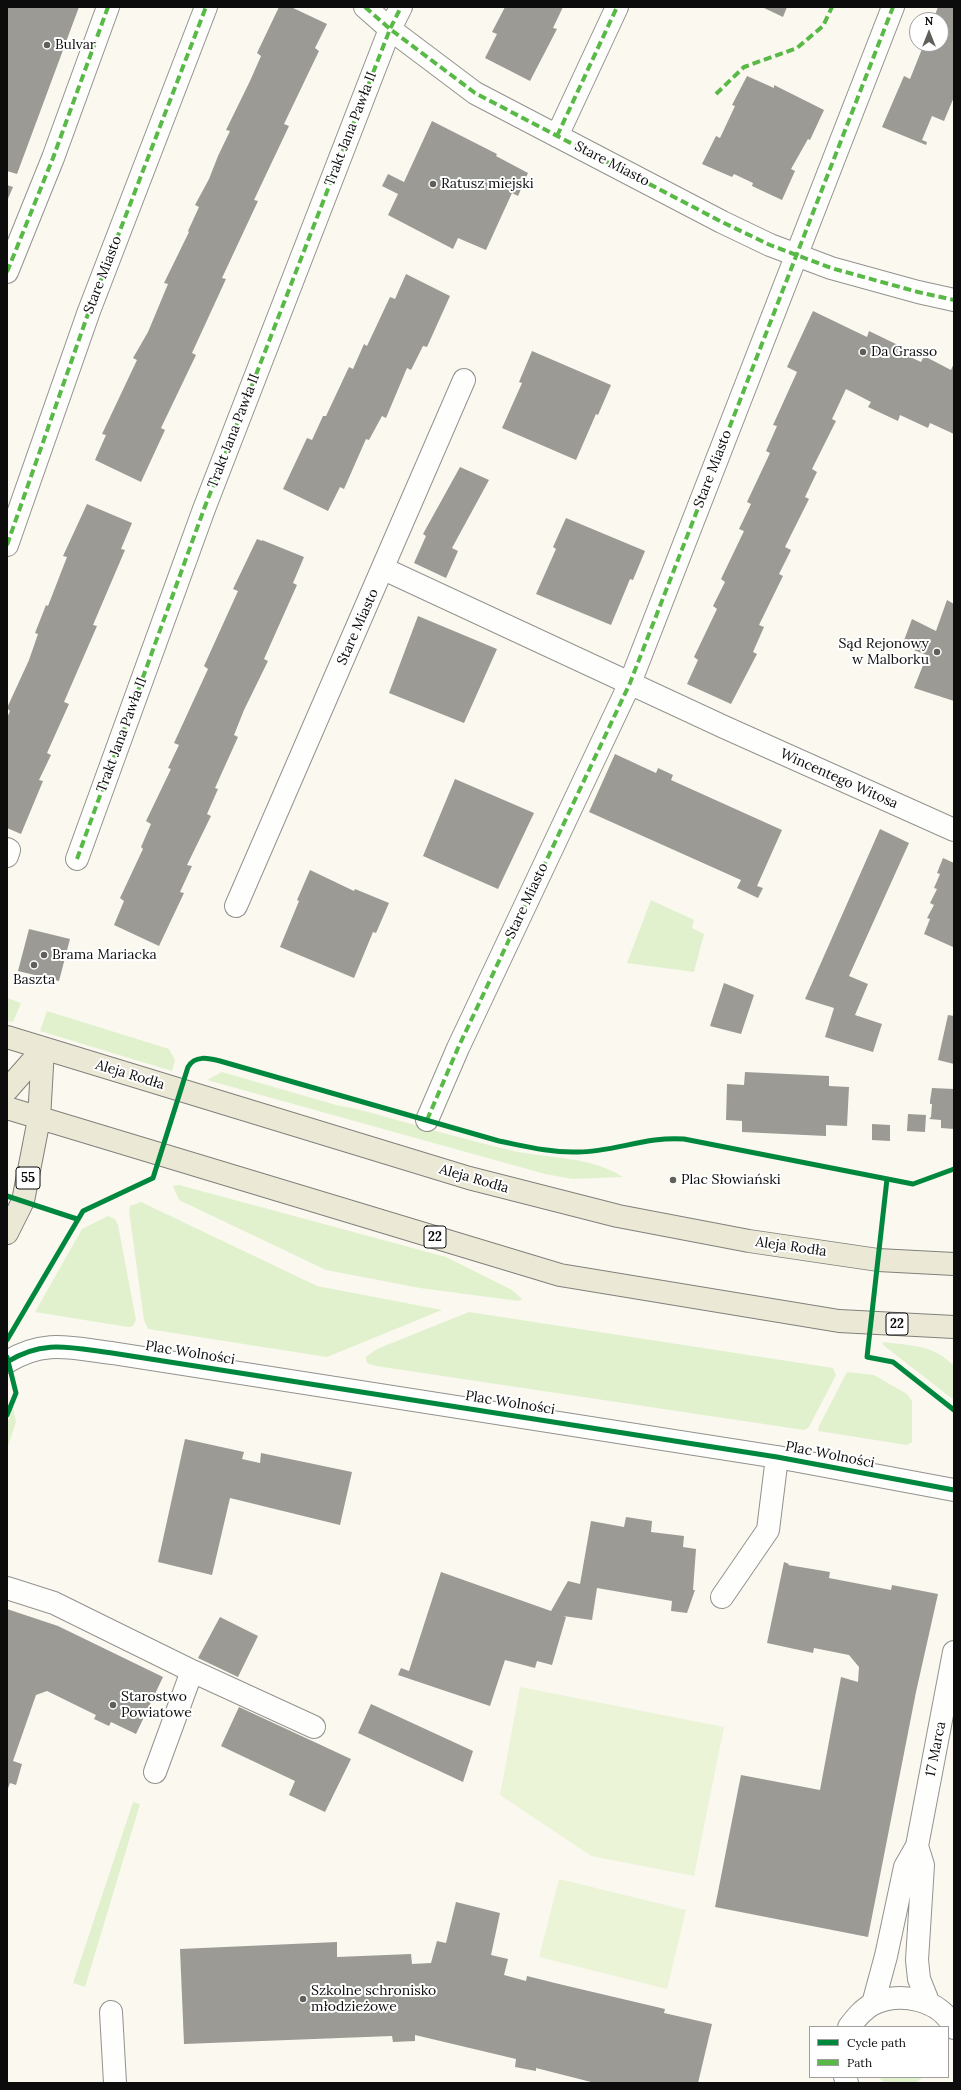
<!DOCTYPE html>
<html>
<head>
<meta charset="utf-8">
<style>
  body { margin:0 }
  #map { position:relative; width:961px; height:2090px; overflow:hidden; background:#faf8ef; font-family:Lora,serif }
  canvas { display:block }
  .frame { position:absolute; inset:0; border:8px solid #0c0c0c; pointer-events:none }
  .legend { position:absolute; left:809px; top:2026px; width:140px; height:52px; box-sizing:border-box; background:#fff; border:1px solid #9e9e9e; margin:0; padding:5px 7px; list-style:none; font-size:12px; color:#0c0c0c }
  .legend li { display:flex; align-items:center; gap:8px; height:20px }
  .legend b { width:20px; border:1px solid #9e9e9e }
  .north { position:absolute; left:909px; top:12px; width:40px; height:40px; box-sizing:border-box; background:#fff; border:1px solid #9e9e9e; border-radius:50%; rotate:0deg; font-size:11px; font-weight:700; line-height:16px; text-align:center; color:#0c0c0c }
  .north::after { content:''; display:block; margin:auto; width:14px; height:18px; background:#5f5f5b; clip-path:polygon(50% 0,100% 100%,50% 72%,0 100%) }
</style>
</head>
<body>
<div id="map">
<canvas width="961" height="2090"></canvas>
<div class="frame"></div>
<ul class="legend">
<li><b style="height:5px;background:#00873e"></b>Cycle path</li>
<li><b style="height:5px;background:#58b947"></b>Path</li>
</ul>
<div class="north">N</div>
</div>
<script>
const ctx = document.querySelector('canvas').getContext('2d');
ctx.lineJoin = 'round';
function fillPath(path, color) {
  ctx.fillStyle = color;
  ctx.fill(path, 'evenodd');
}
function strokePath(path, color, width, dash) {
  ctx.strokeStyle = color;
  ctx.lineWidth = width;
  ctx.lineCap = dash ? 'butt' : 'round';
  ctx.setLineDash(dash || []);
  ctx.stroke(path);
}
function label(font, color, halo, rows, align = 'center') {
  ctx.font = font + ' Lora,serif';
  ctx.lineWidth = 4;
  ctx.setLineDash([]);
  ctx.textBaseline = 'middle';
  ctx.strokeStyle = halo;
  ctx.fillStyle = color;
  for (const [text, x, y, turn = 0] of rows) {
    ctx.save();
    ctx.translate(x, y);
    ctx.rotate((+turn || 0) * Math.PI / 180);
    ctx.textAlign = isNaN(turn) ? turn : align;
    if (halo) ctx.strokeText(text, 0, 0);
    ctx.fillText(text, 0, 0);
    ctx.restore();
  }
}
const green = new Path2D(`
  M651,900L694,920L692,928L704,934L694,972L627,963Z
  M7,998L21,1003L13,1022L7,1021Z
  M47,1011L169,1049L175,1060L172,1071L40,1031Z
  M222,1072L336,1105L357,1109C409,1123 461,1139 514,1151C551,1159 590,1156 623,1177L572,1179L545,1174L207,1080Z
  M179,1185L446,1257L512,1290L522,1299L519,1301L420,1288L326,1270L179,1200L173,1186Z
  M141,1202L317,1286L442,1310L327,1357L148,1329L144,1320L129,1211L130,1206Z
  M108,1216L115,1219L118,1225L136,1320L133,1326L128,1327L35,1312L82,1229Z
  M469,1312L833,1368L836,1375L810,1425L808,1428L804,1430L376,1366L367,1363L366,1360V1357L377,1349Z
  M883,1342C911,1346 933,1344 954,1366V1400L883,1345Z
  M847,1372L874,1375L907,1394L912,1401V1442L907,1445L818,1431L819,1426Z
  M13,1407L16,1422L7,1449V1424Z
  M133,1802L140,1804L85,1987L73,1983Z
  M878,2077H923L916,2083H885Z`);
const pitch = new Path2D(`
  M520,1687L724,1727L694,1876L591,1856L500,1795Z
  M559,1879L686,1910L667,1989L539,1957Z`);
const building = new Path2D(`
  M7,7H79L17,174L7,171Z
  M279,7H291L327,24L315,48L319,51L284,124L289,126L254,200L258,201L222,278L226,279L192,353L196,355L161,428L165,430L141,482L95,460L106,435L102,434L137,360L133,358L148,332L168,284L164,283L189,232L188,231L199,207L195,205L209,179L218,156L230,131L226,130L250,81L261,56L257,53Z
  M505,7H563L553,28L557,29L530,81L485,58L497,34L492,32Z
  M762,7H787L783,17Z
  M938,7H954V97L944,121L932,116L922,140L927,142L926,145L882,127L904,76L910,79L924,44H941V20H933Z
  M747,76L774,88V85L824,110L810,140L808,139L791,169L795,171L782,200L752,186L753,183L734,174L732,177L702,164L716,136L720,138L735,106L732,105Z
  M432,121L497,154L496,156L528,173L518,196L512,193L486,250L458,238L453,249L388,215L398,194L382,186L388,174L404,182Z
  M7,185L13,187L7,201Z
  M406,274L450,296L427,347L423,346L411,370L407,368L386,418L382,416L369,440L366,439L344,489L340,487L328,511L283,489L307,438L312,440L323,416H326L349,367L353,369L364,344L367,346L390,297L395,299Z
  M813,311L867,337L869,331L900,346L897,351L921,362L924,356L951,370L954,363V434L930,423L928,428L900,415L898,421L868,407L871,402L846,389L832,419L836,421L812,469L817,472L805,497L809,499L785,547L791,550L779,574L783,576L759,625L764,627L753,652L757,654L731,704L687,684L698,660L694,657L717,609L713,606L725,582L721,579L744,531L739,529L751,504L747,502L770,453L766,451L777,426L773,425L797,372L787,367Z
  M532,351L611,385L598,415L596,414L576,460L502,428L522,383L519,382Z
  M460,467L489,480L452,548L458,551L446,578L414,563L426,536L423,534Z
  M87,504L132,523L121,549L125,550L93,625L97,626L64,702L69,704L47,753L51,755L39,780L43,781L21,834L7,828V718L10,711L7,708L29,660L38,634L35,633L46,605L48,606L67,557L63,556Z
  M566,518L645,551L633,580L630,579L611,625L536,594L556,549L553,547Z
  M257,539L262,541V540L304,557L293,583L297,585L264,659L268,661L244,710L234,735L238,737L215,788L218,789L207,814L211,816L187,865L192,866L180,892L184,893L159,946L114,925L124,901L120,898L143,849L141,847L151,824L146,821L171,769L168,768L179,745L174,743L208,669L204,666L238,591L233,589Z
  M947,600L954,604V701L914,688L927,655L911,649L912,647L903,643L912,619L936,631Z
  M418,616L497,649L464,723L389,693Z
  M615,754L656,773L658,768L673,775L671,780L782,830L757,886L763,888L758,898L737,888L741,880L589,812Z
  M455,779L534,813L498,889L423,856Z
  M880,829L909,843L849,976L868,984L855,1015L882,1024L873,1052L825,1037L834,1008L805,999Z
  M943,858L954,863L953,947L924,934L930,919L927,918L934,905L930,903L937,889L934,888L940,874L937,873Z
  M310,870L354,891L355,889L389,903L376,933L373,932L354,978L280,947L299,901L297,900Z
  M29,929L70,939L59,981L18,971Z
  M724,983L754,995L741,1034L710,1026Z
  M948,1015L954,1016V1064L938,1060Z
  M745,1072L829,1076V1086L849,1087L847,1126L826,1125V1136L742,1132V1121L726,1120L727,1084L744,1085Z
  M932,1088L954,1089V1129L941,1128V1120L929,1119L931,1117L932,1104H930V1101Z
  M908,1114L926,1115L925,1132L907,1131Z
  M872,1124L890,1125V1141L872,1140Z
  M185,1439L244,1452L242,1459L260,1463L261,1453L352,1472L340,1525L230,1498L212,1575L158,1562Z
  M626,1517L652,1521L651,1532L684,1536L683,1547L696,1549L693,1590H695L687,1613L671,1611L672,1601L597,1588L592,1620L563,1616L566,1617L552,1665L537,1661L535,1668L505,1660L490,1706L398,1675L401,1668L409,1671L441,1572L551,1611L568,1581L580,1584L591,1521L624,1527Z
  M784,1562L789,1564L788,1565L830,1572L829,1578L891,1590L892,1585L938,1594L916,1692L868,1937L715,1907L741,1775L820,1790L841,1677L858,1682L859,1667L849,1655L814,1648L813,1653L767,1643Z
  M7,1609L58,1626L163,1677L136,1734L111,1722L109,1726L94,1719L96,1715L47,1691L36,1695L13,1761L22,1764L16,1785L10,1783L7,1791Z
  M220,1617L258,1636L238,1677L198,1658Z
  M371,1704L473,1751L463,1782L358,1733Z
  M239,1707L351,1759L325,1812L289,1795L295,1781L221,1746Z
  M456,1902L500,1913L491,1955L508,1959L504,1975L526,1981L527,1976L559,1984L665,2009L664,2013L712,2024L698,2083H595L536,2068V2071L515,2067L516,2059L415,2035V2041L393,2042L392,2036L184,2044L180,1949L337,1942V1957L411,1954L412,1964L431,1963L437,1941L446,1943Z`);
const minor = new Path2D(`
  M365,7L390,29L475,93L722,222L770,245L831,268L918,292L954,300
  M557,136L617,7
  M7,272L53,158L108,7
  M7,545L89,311L206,7
  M384,569L724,727L954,830
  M7,849L9,850L7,856
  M77,859L204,509L390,29L401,7
  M236,906L464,380
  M427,1120L458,1048L630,683L893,7
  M7,1362C44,1339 71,1348 112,1353L777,1457L954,1490
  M7,1588L54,1603L192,1671L155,1772
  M722,1597L768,1530L777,1457
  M192,1671L314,1727
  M917,1846L923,1865L917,1960L919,1979L929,2004
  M873,2004L886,1956L905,1867L917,1846L954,1652
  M111,2012L115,2083
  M849,2027C856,2018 863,2009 873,2004C900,1991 941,1999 954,2028
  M845,2077L847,2083`);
const major = new Path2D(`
  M7,1037L469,1178L618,1216L749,1241L878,1260L954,1264
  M7,1090L43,1049
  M7,1108L560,1275L839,1321L954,1327
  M7,1233L23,1201L39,1119L43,1049`);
const quiet = new Path2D(`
  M365,7L390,29L475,93L722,222L770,245L831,268L918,292L954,300
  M716,94L744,67L797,48L823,26L832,7
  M557,136L617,7
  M7,272L53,158L108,7
  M7,545L89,311L206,7
  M77,859L204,509L390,29L401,7
  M427,1120L458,1048L630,683L893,7`);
const cycleway = new Path2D(`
  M887,1179L867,1357L893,1362L954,1410
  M7,1196L77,1219
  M7,1340L83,1211L153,1178L188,1067C195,1055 208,1058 220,1061L499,1141C524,1146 551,1153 578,1152C613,1152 648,1136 684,1139L913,1184L954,1169
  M7,1362C44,1339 71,1348 112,1353L777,1457L954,1490
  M7,1415L16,1393L7,1357`);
const markers = [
  [47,45,4,"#5f5f5b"],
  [433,184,4,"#5f5f5b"],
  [863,352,4,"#5f5f5b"],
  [937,652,4,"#5f5f5b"],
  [44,955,4,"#5f5f5b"],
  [34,965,4,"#5f5f5b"],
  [673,1180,4,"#5f5f5b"],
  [113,1705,4,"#5f5f5b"],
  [303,1999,4,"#5f5f5b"]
];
const shields = [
  [28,1178,24],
  [435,1237,22],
  [897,1324,22]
];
const shieldNames = [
  ["55",28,1178],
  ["22",435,1237],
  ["22",897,1324]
];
const poiNames = [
  ["Bulvar",55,45],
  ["Ratusz miejski",441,184],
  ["Da Grasso",871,352],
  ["Sąd Rejonowy",929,644,"right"],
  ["w Malborku",929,660,"right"],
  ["Brama Mariacka",52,955],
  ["Baszta",34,980,"center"],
  ["Plac Słowiański",681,1180],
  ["Starostwo",121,1697],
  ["Powiatowe",121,1713],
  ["Szkolne schronisko",311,1991],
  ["młodzieżowe",311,2007]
];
const streetNames = [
  ["Trakt Jana Pawła II",351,129,-69],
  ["Stare Miasto",612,164,27],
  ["Stare Miasto",103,275,-69],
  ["Trakt Jana Pawła II",234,431,-69],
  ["Stare Miasto",713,469,-69],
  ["Stare Miasto",358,627,-66],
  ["Trakt Jana Pawła II",122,735,-70],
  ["Wincentego Witosa",839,779,24],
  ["Stare Miasto",527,901,-65],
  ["Aleja Rodła",130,1075,17],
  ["Aleja Rodła",474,1179,16],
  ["Aleja Rodła",791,1247,8],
  ["Plac Wolności",190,1353,9],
  ["Plac Wolności",510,1403,9],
  ["Plac Wolności",830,1455,11],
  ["17 Marca",936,1749,-79]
];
fillPath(green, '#e1f1ce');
fillPath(pitch, '#ecf4d8');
fillPath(building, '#9c9a95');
strokePath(minor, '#93928e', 24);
strokePath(major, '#80807c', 24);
strokePath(minor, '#fefefd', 22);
strokePath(major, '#ece8d6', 22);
strokePath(quiet, '#58b947', 4, [8, 4]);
strokePath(cycleway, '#00873e', 5);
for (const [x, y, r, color] of markers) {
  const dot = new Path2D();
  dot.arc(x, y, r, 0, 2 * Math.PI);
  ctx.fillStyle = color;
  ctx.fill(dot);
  strokePath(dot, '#fff', 1.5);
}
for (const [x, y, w] of shields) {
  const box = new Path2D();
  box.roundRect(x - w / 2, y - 11, w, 22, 3);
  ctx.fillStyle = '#fff';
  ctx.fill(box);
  strokePath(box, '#0c0c0c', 1);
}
label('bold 13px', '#0c0c0c', null, shieldNames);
label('14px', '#0c0c0c', '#fff', poiNames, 'left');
label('14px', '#0c0c0c', '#fff', streetNames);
</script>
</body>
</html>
